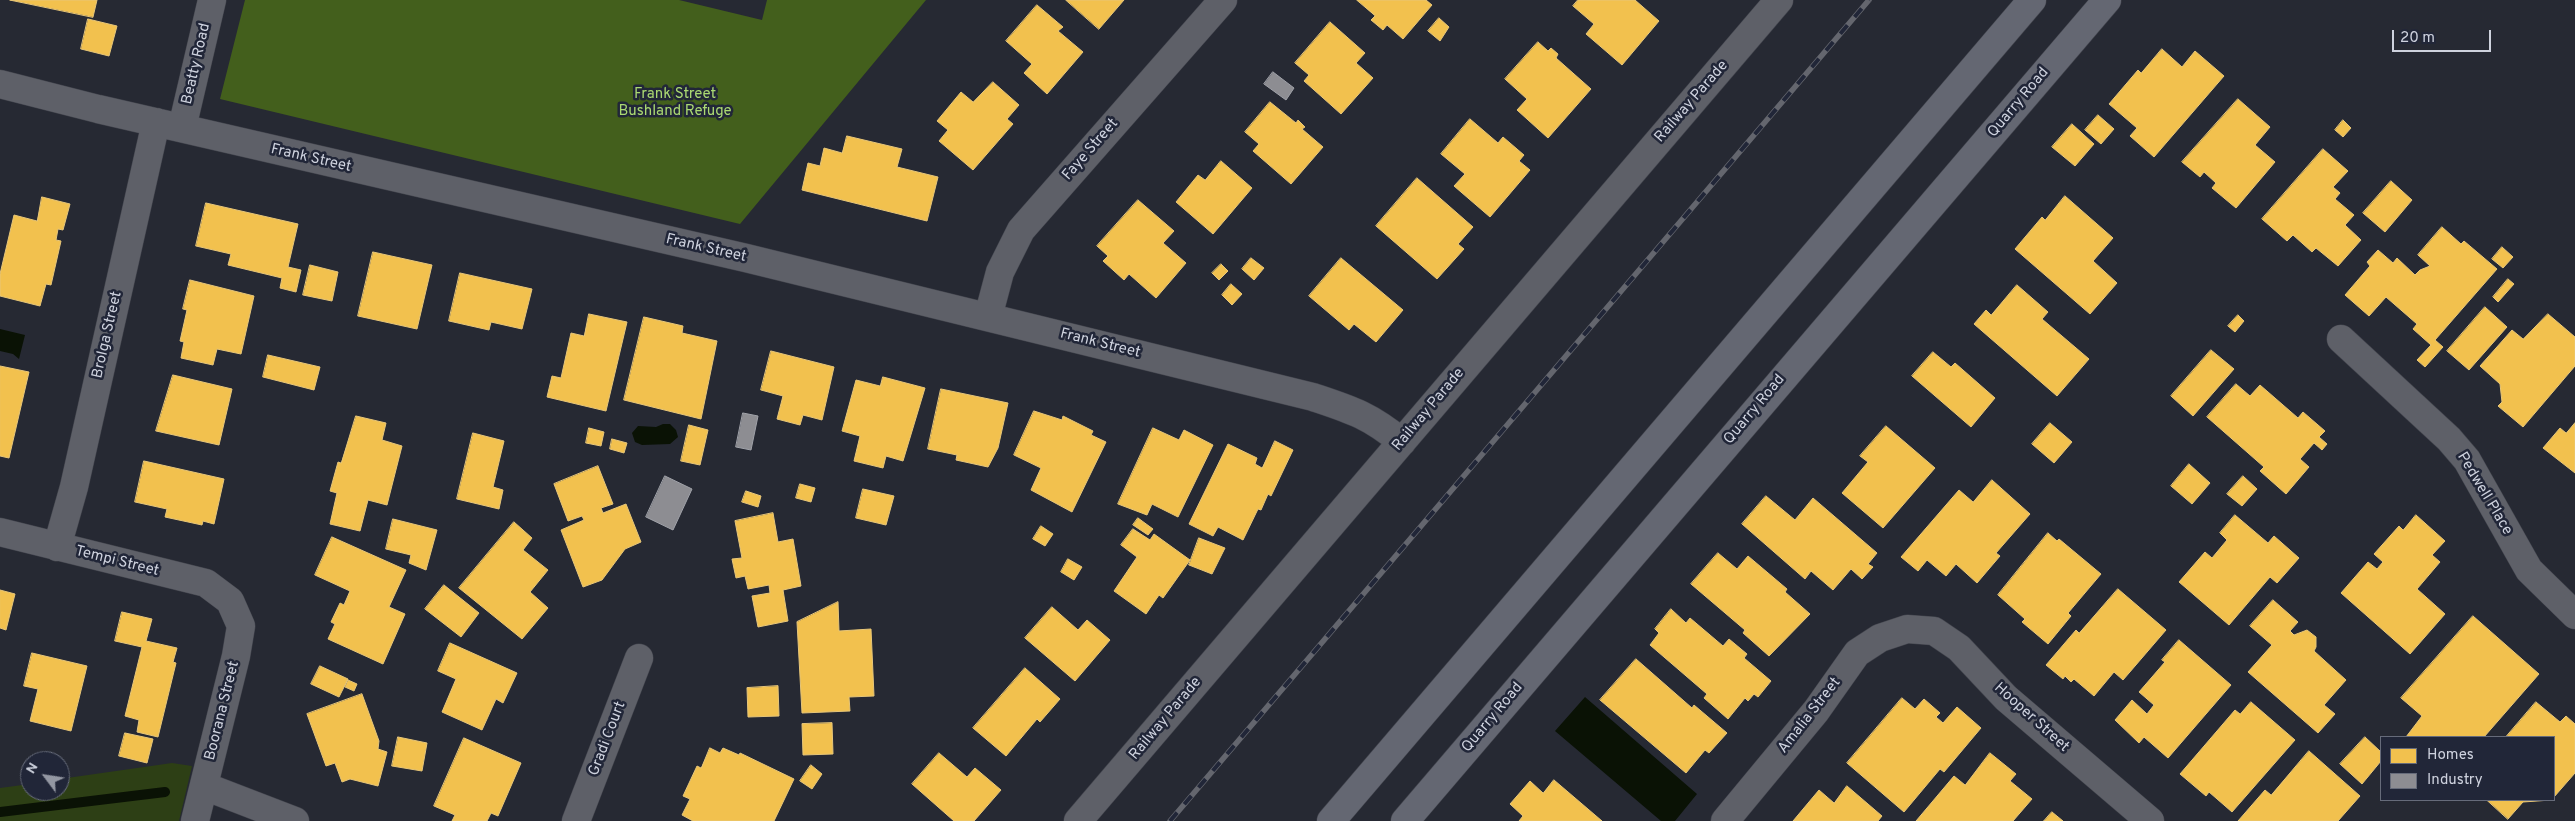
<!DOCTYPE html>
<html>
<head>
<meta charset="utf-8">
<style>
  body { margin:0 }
  #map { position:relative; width:2575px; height:821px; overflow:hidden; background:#262933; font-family:Overpass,sans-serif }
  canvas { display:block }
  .legend { position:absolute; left:2380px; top:736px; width:175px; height:65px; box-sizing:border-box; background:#212638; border:1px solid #666b7a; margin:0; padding:6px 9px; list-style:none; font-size:15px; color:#ced2de }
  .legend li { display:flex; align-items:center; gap:10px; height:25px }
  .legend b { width:25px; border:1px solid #666b7a }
  .north { position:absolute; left:20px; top:751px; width:50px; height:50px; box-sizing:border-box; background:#212638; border:1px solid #666b7a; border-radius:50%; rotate:301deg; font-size:14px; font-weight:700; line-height:20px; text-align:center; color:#ced2de }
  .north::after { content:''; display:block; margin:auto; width:18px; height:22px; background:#9397a2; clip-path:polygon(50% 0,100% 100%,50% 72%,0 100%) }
  .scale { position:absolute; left:2392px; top:30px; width:99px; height:22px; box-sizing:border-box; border:2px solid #ced2de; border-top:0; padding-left:6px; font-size:15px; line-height:18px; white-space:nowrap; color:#ced2de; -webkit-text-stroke:4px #212638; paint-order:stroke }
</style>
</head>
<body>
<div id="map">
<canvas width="2575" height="821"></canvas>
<ul class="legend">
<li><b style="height:14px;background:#f2c14e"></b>Homes</li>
<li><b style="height:14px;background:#8d8d92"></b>Industry</li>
</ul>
<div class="north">N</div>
<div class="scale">20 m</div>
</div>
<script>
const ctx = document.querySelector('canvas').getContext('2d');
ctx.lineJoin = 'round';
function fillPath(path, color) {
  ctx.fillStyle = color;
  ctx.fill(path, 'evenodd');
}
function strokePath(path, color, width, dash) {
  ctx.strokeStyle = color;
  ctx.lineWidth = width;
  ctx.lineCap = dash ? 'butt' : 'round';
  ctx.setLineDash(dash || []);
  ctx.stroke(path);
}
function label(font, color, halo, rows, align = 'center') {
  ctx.font = font + ' Overpass,sans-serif';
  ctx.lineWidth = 5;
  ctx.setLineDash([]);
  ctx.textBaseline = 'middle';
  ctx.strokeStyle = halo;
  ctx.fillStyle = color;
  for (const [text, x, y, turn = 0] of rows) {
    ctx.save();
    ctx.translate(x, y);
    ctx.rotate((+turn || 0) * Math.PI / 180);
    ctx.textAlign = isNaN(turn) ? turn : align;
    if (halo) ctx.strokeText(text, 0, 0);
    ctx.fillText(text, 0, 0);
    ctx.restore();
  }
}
const green = new Path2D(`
  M172,763L192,766L179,821H0V788L30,784V791H60V779Z`);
const forest = new Path2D(`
  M245,0H679L762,20L767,0H926L740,224L220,99Z`);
const water = new Path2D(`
  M0,329L25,335L19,359L13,354L0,351Z
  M663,424H670L676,430L678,437L670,444L642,445L635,442L632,433L638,426L656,427Z
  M1585,697L1697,794L1675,821H1661L1555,731Z`);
const homes = new Path2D(`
  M10,0H97L93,17Z
  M1066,0H1124L1099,29Z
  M1357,0H1426L1432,5L1403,39L1387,25L1383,30L1371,20L1375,16Z
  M1578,0H1635L1659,21L1622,65L1586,34L1594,24L1573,6Z
  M1037,5L1063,27L1058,31L1083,52L1047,94L1024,73L1032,64L1006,41Z
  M1439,18L1449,27L1440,41L1428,31Z
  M88,19L117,26L109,56L81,49Z
  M1330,22L1365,53L1356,63L1373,78L1341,114L1304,81L1309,75L1295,63Z
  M1538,42L1548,51L1551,48L1558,54L1556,58L1591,89L1548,138L1517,110L1527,99L1505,79Z
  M2162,49L2182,67L2195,51L2224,76L2154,157L2130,136L2137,128L2109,104L2138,70L2141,73Z
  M993,82L1019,105L1007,119L1013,124L973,170L939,141L948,130L937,121L961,92L973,102Z
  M2238,99L2270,127L2255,145L2275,162L2236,208L2212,188L2216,183L2204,172L2200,177L2182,162Z
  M1270,102L1296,123L1298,120L1305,127L1302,129L1323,147L1291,184L1253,151L1259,144L1245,132Z
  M2098,115L2114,129L2101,144L2085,130Z
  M1470,119L1498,143L1503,137L1524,155L1519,161L1530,170L1490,217L1454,186L1465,174L1441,154Z
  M2343,120L2351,128L2343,137L2335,130Z
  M2072,124L2094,144L2075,166L2052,147Z
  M847,136L902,149L897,167L938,177L927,221L802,190L808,163L820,166L824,148L842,153Z
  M2323,149L2348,171L2333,187L2340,193L2335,199L2354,215L2345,225L2361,240L2338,266L2316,248L2312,252L2293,235L2287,241L2262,219Z
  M1221,161L1252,188L1213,234L1176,202L1198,175L1205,180Z
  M1417,178L1473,227L1458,244L1464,249L1437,279L1376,226Z
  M2391,181L2412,200L2385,232L2363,213Z
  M2065,196L2113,238L2093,261L2117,283L2090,314L2015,249L2042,217L2045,220Z
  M42,197L70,204L63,230L58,229L56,240L61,241L51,285L46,284L40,306L0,296V274L14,215L37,221Z
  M1138,200L1174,231L1163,243L1186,263L1156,298L1129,274L1124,280L1103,261L1108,256L1097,246Z
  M206,203L298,224L288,267L301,270L296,292L280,288L282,278L228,265L231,254L196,246Z
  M2442,227L2461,244L2464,241L2497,269L2435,340L2443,347L2425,367L2417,360L2431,345L2413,329L2417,324L2386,297L2369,316L2345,295L2370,266L2367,262L2378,250L2393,263L2397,258L2415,275L2420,270L2430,266L2418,255Z
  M2502,247L2513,257L2503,268L2492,259Z
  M373,252L432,265L417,329L358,316Z
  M1251,258L1264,268L1254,280L1242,269Z
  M1341,258L1403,310L1376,342L1354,324L1349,330L1309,296Z
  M1221,264L1228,271L1219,280L1212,273Z
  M310,265L338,272L332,301L303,295Z
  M460,273L532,289L522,329L491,322L489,330L449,321Z
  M2508,279L2514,284L2498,302L2493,297Z
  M190,280L254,296L241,354L217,349L213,365L181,358L184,342L180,341L187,310L183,309Z
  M1231,284L1242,294L1232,305L1222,295Z
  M2017,285L2048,312L2042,319L2089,359L2057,396L1974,324L1986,310L1991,315Z
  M2485,307L2507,327L2469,370L2447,351Z
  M589,314L627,322L606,411L547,397L552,376L561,378L571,333L584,336Z
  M2548,314L2575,337V366L2523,427L2498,406L2502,402L2500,384L2480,366L2512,330L2523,339Z
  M2238,315L2244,321L2235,332L2228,326Z
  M644,317L683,326L682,333L717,341L701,419L624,400Z
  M2211,350L2234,369L2193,416L2171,396Z
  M771,351L834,367L822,420L803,415L800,425L777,419L783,396L761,390Z
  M1933,352L1951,367L1955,363L1995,398L1971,427L1912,376Z
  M268,355L320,367L314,390L263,377Z
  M0,366L29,372L9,458L0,456Z
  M173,375L232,389L219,445L156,431Z
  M883,377L925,388L903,461L886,456L883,468L854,461L860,436L842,431L856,380L880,386Z
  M2236,384L2250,396L2260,385L2298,418L2303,412L2325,431L2319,437L2327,444L2322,450L2314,443L2300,459L2309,467L2286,494L2260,471L2264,467L2207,417Z
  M941,389L1008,403L998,448L988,467L956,460L957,455L928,449Z
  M1034,411L1062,420L1063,416L1093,431L1091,435L1106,442L1072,512L1031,490L1041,468L1014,455Z
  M356,416L386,423L382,440L402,446L387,505L368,500L360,531L330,524L337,493L330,491L338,462L341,463Z
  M2050,423L2072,442L2054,463L2032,444Z
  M2575,423V473L2543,448L2560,428L2566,433Z
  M689,425L708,430L700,465L681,461Z
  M1886,426L1935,468L1883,528L1842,493L1868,462L1860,456Z
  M589,428L604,432L601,446L586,443Z
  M1153,428L1179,440L1184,430L1213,445L1178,517L1152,504L1147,515L1118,504Z
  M473,433L504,441L493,487L503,490L499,509L457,499Z
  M612,439L627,443L624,453L610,449Z
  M1275,441L1293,450L1271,496L1268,494L1261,510L1258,509L1243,540L1218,527L1213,536L1189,524L1228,444L1257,458L1255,464L1262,468Z
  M144,461L224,479L214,524L203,521L202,525L165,517L167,509L135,502Z
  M2189,464L2210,483L2192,504L2171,486Z
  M598,466L613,504L601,508L603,513L626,504L641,542L625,549L602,580L583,587L561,530L584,520L582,516L568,521L554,484Z
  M2243,476L2257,489L2242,506L2227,494Z
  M1992,480L2030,514L1996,553L2000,556L1977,583L1956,564L1946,576L1927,560L1918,571L1901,557L1959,490L1973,502Z
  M800,484L815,488L811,502L796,498Z
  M863,489L894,496L886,525L856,518Z
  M746,491L761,496L758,507L742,502Z
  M1766,496L1795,520L1813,498L1877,553L1868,564L1873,567L1862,579L1851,569L1833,590L1811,571L1805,579L1742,524Z
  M773,513L778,542L793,539L801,586L783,590L788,621L758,627L752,596L770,593L769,585L748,589L745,576L736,578L732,559L742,558L735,521Z
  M2235,515L2268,543L2274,536L2299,558L2277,583L2270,577L2229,625L2179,582L2205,552L2212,558L2227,540L2220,533Z
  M2416,515L2445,541L2432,555L2440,562L2417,589L2445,614L2410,654L2341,593L2368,562L2377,569L2383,562L2374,554L2399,526L2403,530Z
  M1138,518L1153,529L1148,535L1133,525Z
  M393,519L437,530L426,570L409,563L411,555L386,549Z
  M514,522L532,538L523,550L548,570L530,592L548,608L522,639L459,588Z
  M1041,526L1053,534L1045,546L1033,539Z
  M1133,529L1150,540L1154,534L1190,560L1163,598L1159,595L1146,614L1114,591L1137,557L1121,545Z
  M2048,533L2057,541L2059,539L2101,574L2068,613L2071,616L2048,644L2022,622L2025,619L1998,595Z
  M332,537L406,570L389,607L405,614L383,664L328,639L335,624L331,622L340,603L344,605L350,591L315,575Z
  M1199,538L1225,548L1212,574L1189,565Z
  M1718,553L1737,569L1748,556L1787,589L1785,592L1810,614L1769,656L1743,633L1745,630L1691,584Z
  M1068,559L1082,567L1074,580L1061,572Z
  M444,585L479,613L461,637L425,609Z
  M2118,589L2166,630L2123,680L2114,672L2094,696L2074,679L2071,682L2065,676L2063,679L2046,665L2076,630L2079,633Z
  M0,590L15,594L6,630L0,628Z
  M2273,600L2298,622L2290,631L2294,635L2307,630L2316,637V647L2314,651L2346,680L2324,705L2335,714L2318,733L2248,672L2272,645L2250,626Z
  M838,602L839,631L871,629L874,696L849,697L850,711L802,713L797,622Z
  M1052,607L1078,630L1087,620L1110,640L1075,681L1025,638Z
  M1671,609L1686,623L1690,618L1723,646L1729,639L1747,654L1744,658L1771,681L1758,697L1754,694L1748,701L1745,698L1728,719L1704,698L1707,694L1650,645L1659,633L1655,629Z
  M122,612L152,619L146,641L177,648L173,662L176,663L158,737L137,732L139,720L125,716L142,647L115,641Z
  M2473,616L2539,674L2484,737H2406L2422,716L2401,698Z
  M2179,640L2231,685L2168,758L2144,737L2139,743L2115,720L2132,700L2147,714L2154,705L2139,692L2165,662L2162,660Z
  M450,643L517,673L503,703L496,699L482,730L442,712L456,679L438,671Z
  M32,653L87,666L71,731L30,721L38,689L24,686Z
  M1636,659L1692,708L1694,705L1727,733L1709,753L1705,750L1686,773L1600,700Z
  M320,666L348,679L339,697L311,684Z
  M1025,668L1060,699L1040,722L1037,719L1006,756L973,728Z
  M348,680L357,684L354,691L345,687Z
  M778,686L779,716L748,717L747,688Z
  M362,694L379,741L378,749L387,752L378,786L350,779L342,782L335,763L326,766L307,714Z
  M1902,698L1915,709L1924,699L1940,713L1936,717L1943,723L1957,707L1981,728L1944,772L1940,769L1904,812L1847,763Z
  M2251,702L2295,740L2232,812L2209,792L2206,796L2180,774L2235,710L2240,714Z
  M2536,702L2560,722L2566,716L2575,724V773L2554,797V737H2506Z
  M832,723L833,754L803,755L802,724Z
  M125,733L153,739L147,763L119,756Z
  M398,737L427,743L422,771L392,766Z
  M2365,737L2381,752V761L2362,784L2340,764Z
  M464,738L521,763L498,816L491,813L487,821H452L455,815L434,806Z
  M710,748L720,753L723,748L739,755L740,753L794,779L774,821H693L682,815L690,799L683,796L697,766L701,768Z
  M2309,751L2360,796L2338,821H2238L2265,790L2271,795Z
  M939,753L967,777L975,768L1001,790L974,821H954L912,784Z
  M1990,753L2016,774L2010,781L2032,799L2013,821H1916L1954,776L1965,785Z
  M811,765L822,774L812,789L800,781Z
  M1554,780L1602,821H1519L1523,816L1510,804L1530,781L1543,793Z
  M1847,786L1882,816L1878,821H1793L1819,790L1834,803Z
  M2487,800H2551L2523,802L2508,819Z
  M2052,812L2063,821H2044Z`);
const industry = new Path2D(`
  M1273,72L1294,88L1286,100L1264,84Z
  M743,413L758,416L751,450L736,447Z
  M665,476L692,489L673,530L646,517Z`);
const stream = new Path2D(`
  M0,812L165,792`);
const street = new Path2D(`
  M0,84L98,109L746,258L1313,397C1352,410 1369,415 1402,442
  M182,128L212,0
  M988,317L1000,272L1021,230L1223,0
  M2341,339L2449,439L2467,460L2529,570L2575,615
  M0,532L206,583L230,601L241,626L236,656L195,821
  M57,547L74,487L156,122
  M204,786L295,821
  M576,821L639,658
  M1078,821L1779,0
  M1725,821L1816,711L1857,653L1880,638L1907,629L1934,631L1959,648L2006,698L2150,821`);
const primary = new Path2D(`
  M1331,821L2032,0
  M1405,821L2107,0`);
const rail = new Path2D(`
  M1170,821L1869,0`);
const streetNames = [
  ["Beatty Road",197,64,-77],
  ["Railway Parade",1692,102,-49],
  ["Quarry Road",2019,103,-50],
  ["Faye Street",1091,150,-49],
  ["Frank Street",311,159,13],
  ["Frank Street",706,249,13],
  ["Brolga Street",108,335,-77],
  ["Frank Street",1100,344,14],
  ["Railway Parade",1429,410,-50],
  ["Quarry Road",1755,410,-50],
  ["Pedwell Place",2484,494,59],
  ["Tempi Street",117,562,14],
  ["Boorana Street",223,711,-76],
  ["Amalia Street",1810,716,-52],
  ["Quarry Road",1493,718,-50],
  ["Hooper Street",2031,718,42],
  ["Railway Parade",1166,719,-50],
  ["Gradi Court",608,739,-69]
];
const parkNames = [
  ["Frank Street",675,95],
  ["Bushland Refuge",675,112]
];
fillPath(green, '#2d3f15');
fillPath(forest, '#435f1c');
fillPath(water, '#0a1205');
fillPath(homes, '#f2c14e');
strokePath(homes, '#e7c679', 1);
fillPath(industry, '#8d8d92');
strokePath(industry, '#a0a2a9', 1);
strokePath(stream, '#0a1205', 10);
strokePath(street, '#42444d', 29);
strokePath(primary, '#42444d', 29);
strokePath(street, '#5e6068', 28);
strokePath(primary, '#646772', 28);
strokePath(rail, '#64666e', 5.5);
strokePath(rail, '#212638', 4, [11]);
label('15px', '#ced2de', '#212638', streetNames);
label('15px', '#abd972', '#212638', parkNames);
</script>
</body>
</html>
